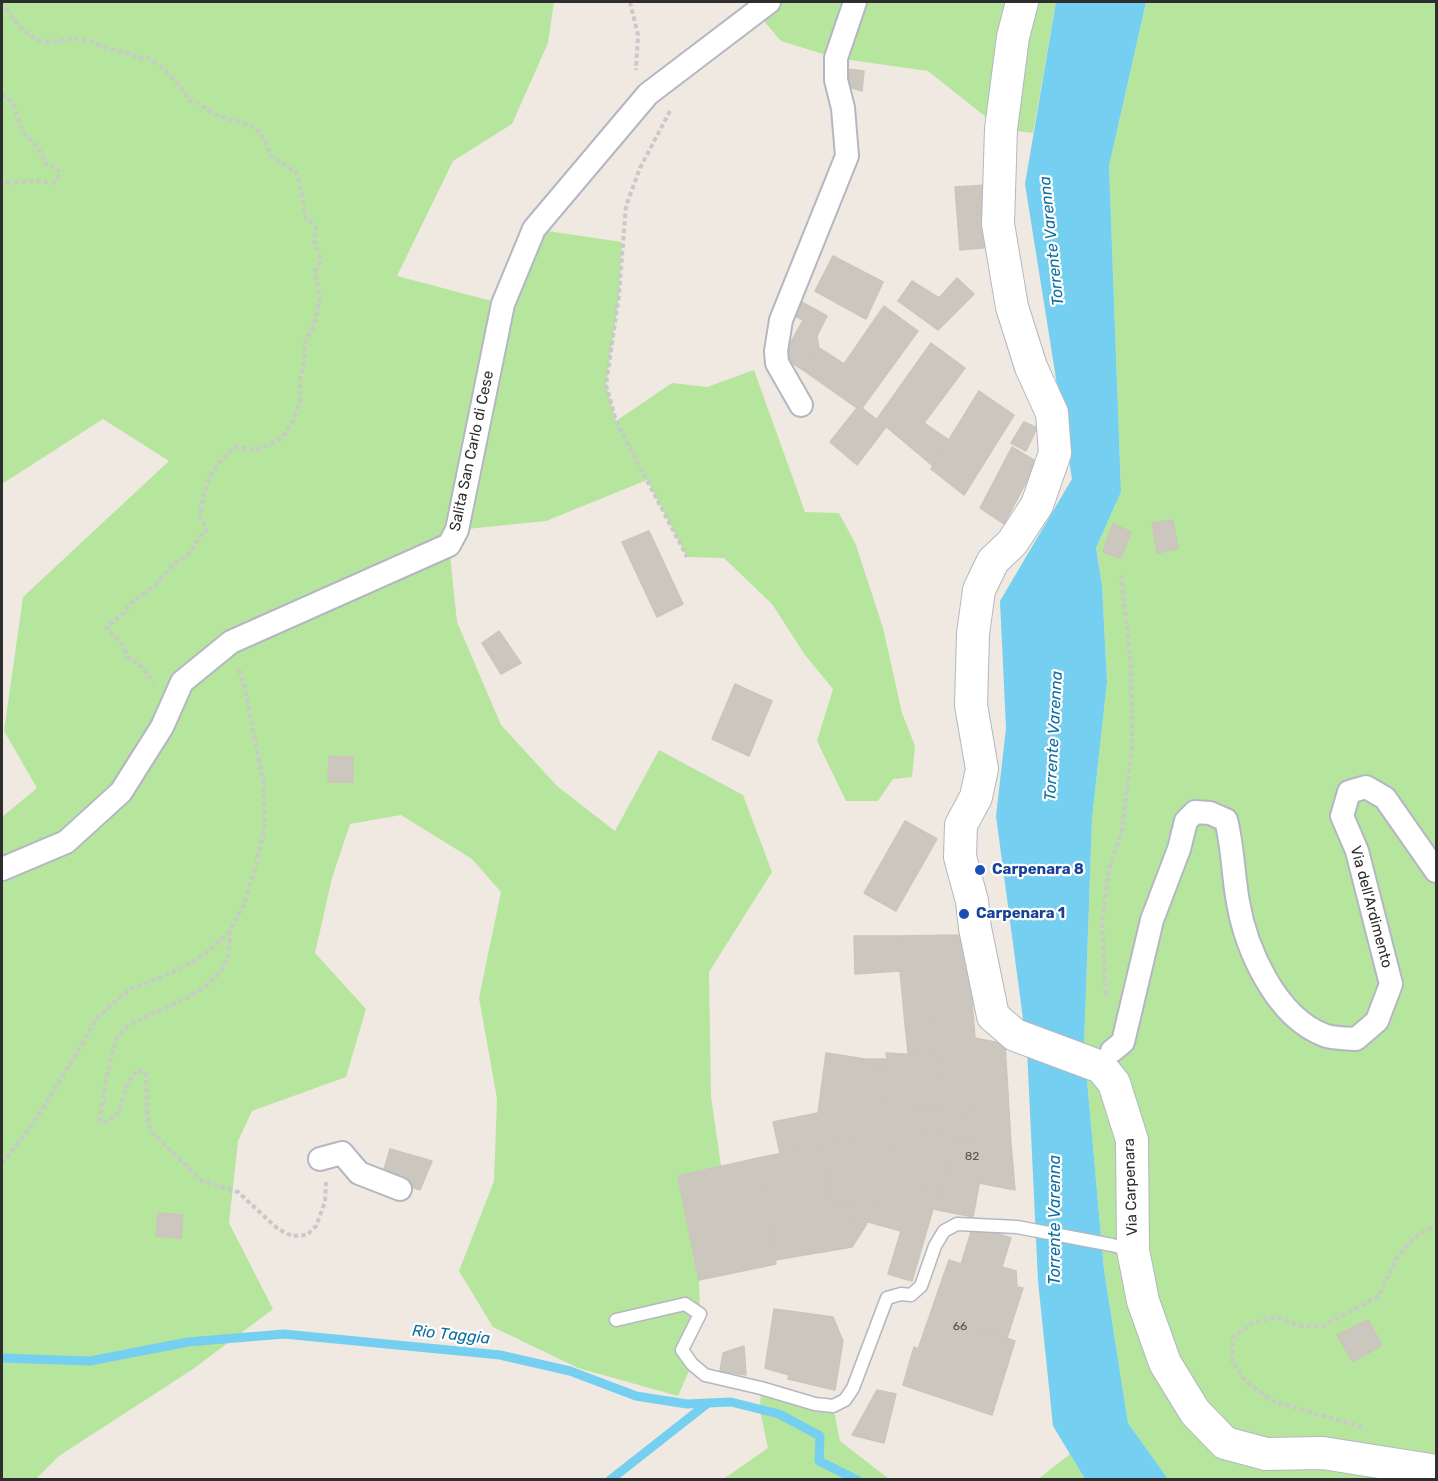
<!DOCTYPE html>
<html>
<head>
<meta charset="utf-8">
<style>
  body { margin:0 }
  #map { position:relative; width:1438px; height:1481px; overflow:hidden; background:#efe9e1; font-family:Rubik,sans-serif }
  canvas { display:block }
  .frame { position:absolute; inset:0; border:3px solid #2e2e2e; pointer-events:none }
</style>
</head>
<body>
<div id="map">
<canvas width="1438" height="1481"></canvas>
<div class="frame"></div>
</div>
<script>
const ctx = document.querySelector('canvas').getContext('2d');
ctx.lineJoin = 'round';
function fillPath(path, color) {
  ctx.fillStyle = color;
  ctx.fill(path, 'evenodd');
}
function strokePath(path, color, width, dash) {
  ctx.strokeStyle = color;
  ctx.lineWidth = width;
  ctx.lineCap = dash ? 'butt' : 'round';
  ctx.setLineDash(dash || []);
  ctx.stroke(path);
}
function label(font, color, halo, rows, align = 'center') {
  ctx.font = font + ' Rubik,sans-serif';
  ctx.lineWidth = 4.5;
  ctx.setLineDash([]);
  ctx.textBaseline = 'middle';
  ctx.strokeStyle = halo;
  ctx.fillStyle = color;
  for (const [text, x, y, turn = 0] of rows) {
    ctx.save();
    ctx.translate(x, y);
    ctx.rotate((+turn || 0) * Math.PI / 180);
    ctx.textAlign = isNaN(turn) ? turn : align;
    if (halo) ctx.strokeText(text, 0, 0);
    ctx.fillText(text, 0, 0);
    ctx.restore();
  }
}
const green = new Path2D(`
  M2,2H554L548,43L512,124L453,161L397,276L503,304L534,229L622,242L619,295L606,385L616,421L672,383L707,387L754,370L805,512L839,513L856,545L883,628L902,713L915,746L912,777L893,779L878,801H846L817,741L833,689L805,655L772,604L724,558L687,557L647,480L546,521L457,530L449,545L457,622L501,725L557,786L615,831L659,750L743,795L772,872L709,972L711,1097L721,1166L679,1177L699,1280L700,1314L682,1350L692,1364L678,1396L578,1368L493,1327L459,1271L494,1181L497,1099L479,998L501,892L472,859L401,815L350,824L332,878L315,953L366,1009L346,1077L252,1111L238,1141L229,1223L273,1309L193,1369L59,1456L36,1479H2V817L37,788L4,731L23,597L169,461L103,419L2,484Z
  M769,2H1056L1033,133L1001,129L928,71L836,58L781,41L756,12Z
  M1146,2H1436V1479H1168L1128,1423L1104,1270L1084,1046L1092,819L1107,682L1102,585L1096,548L1121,492L1109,166Z
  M761,1388L833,1406L840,1441L889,1479L722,1480L768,1448L760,1411Z
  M1070,1454L1085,1479L1037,1480Z`);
const water = new Path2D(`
  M1056,2H1146L1109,166L1121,492L1096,548L1102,585L1107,682L1092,819L1084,1046L1104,1270L1128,1423L1168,1479H1085L1053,1426L1038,1281L1027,1049L996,816L1006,728L1000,601L1072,479L1025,184Z`);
const stream = new Path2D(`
  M2,1358L90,1361L188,1342L284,1334L500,1355L570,1371L636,1396L687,1404L731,1402L779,1414L820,1436L819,1461L857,1480
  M610,1480L708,1403`);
const building = new Path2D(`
  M847,69L864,71L862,91L845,86Z
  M988,185L993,247L960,250L955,187Z
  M833,256L883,282L866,319L815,291Z
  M957,278L974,294L938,330L898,301L912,281L939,298Z
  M800,301L827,316L817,336L819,348L803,370L783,357L803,320L792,314Z
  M884,306L918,331L862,408L886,427L857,465L830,442L857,408L803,370L819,348L844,364Z
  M931,343L965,368L924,423L949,440L933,466L877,419Z
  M979,391L1014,415L964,495L931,469Z
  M1024,422L1037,428L1026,451L1011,443Z
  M1012,447L1037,462L1004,524L980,508Z
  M1173,520L1178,549L1157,553L1152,523Z
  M1113,524L1131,532L1121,558L1103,552Z
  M649,531L683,604L657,617L622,542Z
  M499,631L521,663L501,674L482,643Z
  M735,684L772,701L749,756L712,739Z
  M329,756L353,757V782H328Z
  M905,821L937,839L896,911L864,893Z
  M964,935L969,965L975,1038L1005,1044L1011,1144L963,1138L979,1084L942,1079L941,1056H935L931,1021L947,1019L941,967L900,971L898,936Z
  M854,936H898L900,971L855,974Z
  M941,967L947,1019L905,1024L900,971Z
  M931,1021L935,1056L908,1053L905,1024Z
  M826,1053L865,1059L862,1065L888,1070L880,1125L818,1113Z
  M886,1053L941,1056L942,1079L979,1084L969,1115L883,1102L888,1070L862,1065L865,1059H887Z
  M883,1102L969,1115L963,1138L895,1128L887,1181L879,1189L866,1225L851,1222L847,1205L870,1201L854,1139L849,1140L848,1119L880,1125Z
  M818,1113L848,1119L849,1140L780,1153L773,1122Z
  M895,1128L960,1137L941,1191L887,1181Z
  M960,1137L987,1141L973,1217L933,1209Z
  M854,1139L870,1201L834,1208L822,1145Z
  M987,1141L1011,1144L1015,1190L979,1183Z
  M822,1145L832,1203L767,1215L758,1158Z
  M390,1149L432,1161L420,1190L382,1176Z
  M758,1158L776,1264L699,1280L678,1176Z
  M887,1181L941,1191L933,1209L912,1281L888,1274L901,1231L868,1222L879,1189Z
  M832,1203L834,1208L847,1205L851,1222L866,1225L852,1247L775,1260L767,1215Z
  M158,1213L183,1215L181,1238L156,1236Z
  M973,1226L1011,1238L959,1404L903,1385L914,1347L918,1349L949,1260L961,1264Z
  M1002,1267L1016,1271L1017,1287L1023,1288L1007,1338L982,1330Z
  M774,1309L833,1317L843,1341L835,1390L788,1379L789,1375L765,1368Z
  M1368,1320L1382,1345L1353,1362L1337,1335Z
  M982,1330L1015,1341L992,1415L959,1404Z
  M744,1346L746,1375L720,1371L723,1353Z
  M877,1390L896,1394L884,1443L852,1435Z`);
const path = new Path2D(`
  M2,2C11,18 28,41 49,42C59,42 67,38 77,39C88,40 97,45 108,48C120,53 129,52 143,59L148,58C162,65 181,86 190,101C201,102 205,110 214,114C244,126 262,119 270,156L296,172L300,184L306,218L316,227L314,240L321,260L315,272L320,298L314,325L305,342V357L300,380V402L292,423L281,439L256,450L235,447C210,466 204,486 200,517L206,527V531L203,532L188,555L175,563L154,586L132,602L121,616L106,627C113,637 125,643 127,657C142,663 143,671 154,683
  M630,2L638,35L636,70
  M2,94L13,103L22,130L38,148L47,166C55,166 58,168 60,175L54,183L35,181L2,183
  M670,111L640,168L626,206L619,295L606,385L616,421L687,557
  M230,931C229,940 230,951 227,959C214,992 174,1002 145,1017C136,1021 125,1027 119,1035C111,1045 101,1107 100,1121L109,1122L118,1113L128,1083L137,1070L146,1073L147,1111L150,1130L202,1181L238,1192L278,1229L292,1236L307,1235L316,1226L325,1202L326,1182
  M1106,995L1102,922L1109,869L1122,831L1132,747L1131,664L1121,575
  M2,1163L25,1134L49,1099L98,1017L129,990L182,968L209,951L230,931L244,904L256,865L265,826L263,780L244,685L239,669
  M1362,1427L1275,1402L1246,1382L1232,1361L1233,1338L1252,1323L1276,1317L1301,1326H1323L1379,1296L1396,1259L1415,1237L1436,1225`);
const lane = new Path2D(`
  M616,1320L685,1304L700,1314L682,1350L692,1364L705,1375L761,1388L815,1404L833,1406L845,1400L853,1388L887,1298L901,1294L911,1295L921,1286L935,1246L944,1231L957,1224L1017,1227L1112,1245L1132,1250`);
const street = new Path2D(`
  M801,405L777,363L776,351L781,320L847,156L843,108L836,80V58L855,2
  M2,869L66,842L121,792L162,727L182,682L231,642L449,545L457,530L503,304L534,229L648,94L769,2
  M1112,1051L1123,1042L1152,920L1179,849L1186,821L1195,812L1210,813L1226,820C1233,847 1233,875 1238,902C1246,949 1276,1017 1324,1035C1333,1039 1346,1038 1356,1039L1377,1021L1391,984L1357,851L1342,816L1349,792L1366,787L1385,798L1436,871
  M320,1159L342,1153L359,1173L400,1189`);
const secondary = new Path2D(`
  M1022,2L1013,37L1001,129L998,224L1012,307L1031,367L1052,413L1055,453L1037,505L1012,543L993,561L979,590L973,634L971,705L982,769L976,797L961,825L960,857L972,901L975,928L993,1016L1015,1035L1101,1067L1114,1083L1132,1140L1133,1250L1143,1301L1165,1363L1195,1412L1225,1443L1266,1454L1323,1453L1436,1471`);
const markers = [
  [980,870,6,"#1a4fb4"],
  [964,914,6,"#1a4fb4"]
];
const numberNames = [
  ["82",972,1157],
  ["66",960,1327]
];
const streetNames = [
  ["Salita San Carlo di Cese",472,451,-78],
  ["Via dell'Ardimento",1371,907,75],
  ["Via Carpenara",1131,1187,-92]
];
const transitNames = [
  ["Carpenara 8",992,870],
  ["Carpenara 1",976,914]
];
const waterNames = [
  ["Torrente Varenna",1052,241,-96],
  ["Torrente Varenna",1054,736,-87],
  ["Torrente Varenna",1055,1220,-90],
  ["Rio Taggia",451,1335,6]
];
fillPath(green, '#b6e59e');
fillPath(water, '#75cff0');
strokePath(stream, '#75cff0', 9);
fillPath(building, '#cbc7bf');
strokePath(building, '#cbc5ba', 1.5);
strokePath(lane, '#b4b7c1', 15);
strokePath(street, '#b4b7c1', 26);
strokePath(secondary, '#b4b7c1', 34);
strokePath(path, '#c9c9c9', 4, [4.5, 3]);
strokePath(lane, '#fff', 12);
strokePath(street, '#fff', 22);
strokePath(secondary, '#fff', 32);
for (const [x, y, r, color] of markers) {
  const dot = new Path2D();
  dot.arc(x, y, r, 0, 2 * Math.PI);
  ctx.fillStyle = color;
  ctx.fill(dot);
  strokePath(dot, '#fff', 2);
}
label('12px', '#555452', null, numberNames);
label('15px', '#2e2e2e', '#fff', streetNames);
label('bold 15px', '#164399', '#fff', transitNames, 'left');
label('italic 16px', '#0d6fa3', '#fff', waterNames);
</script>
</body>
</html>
